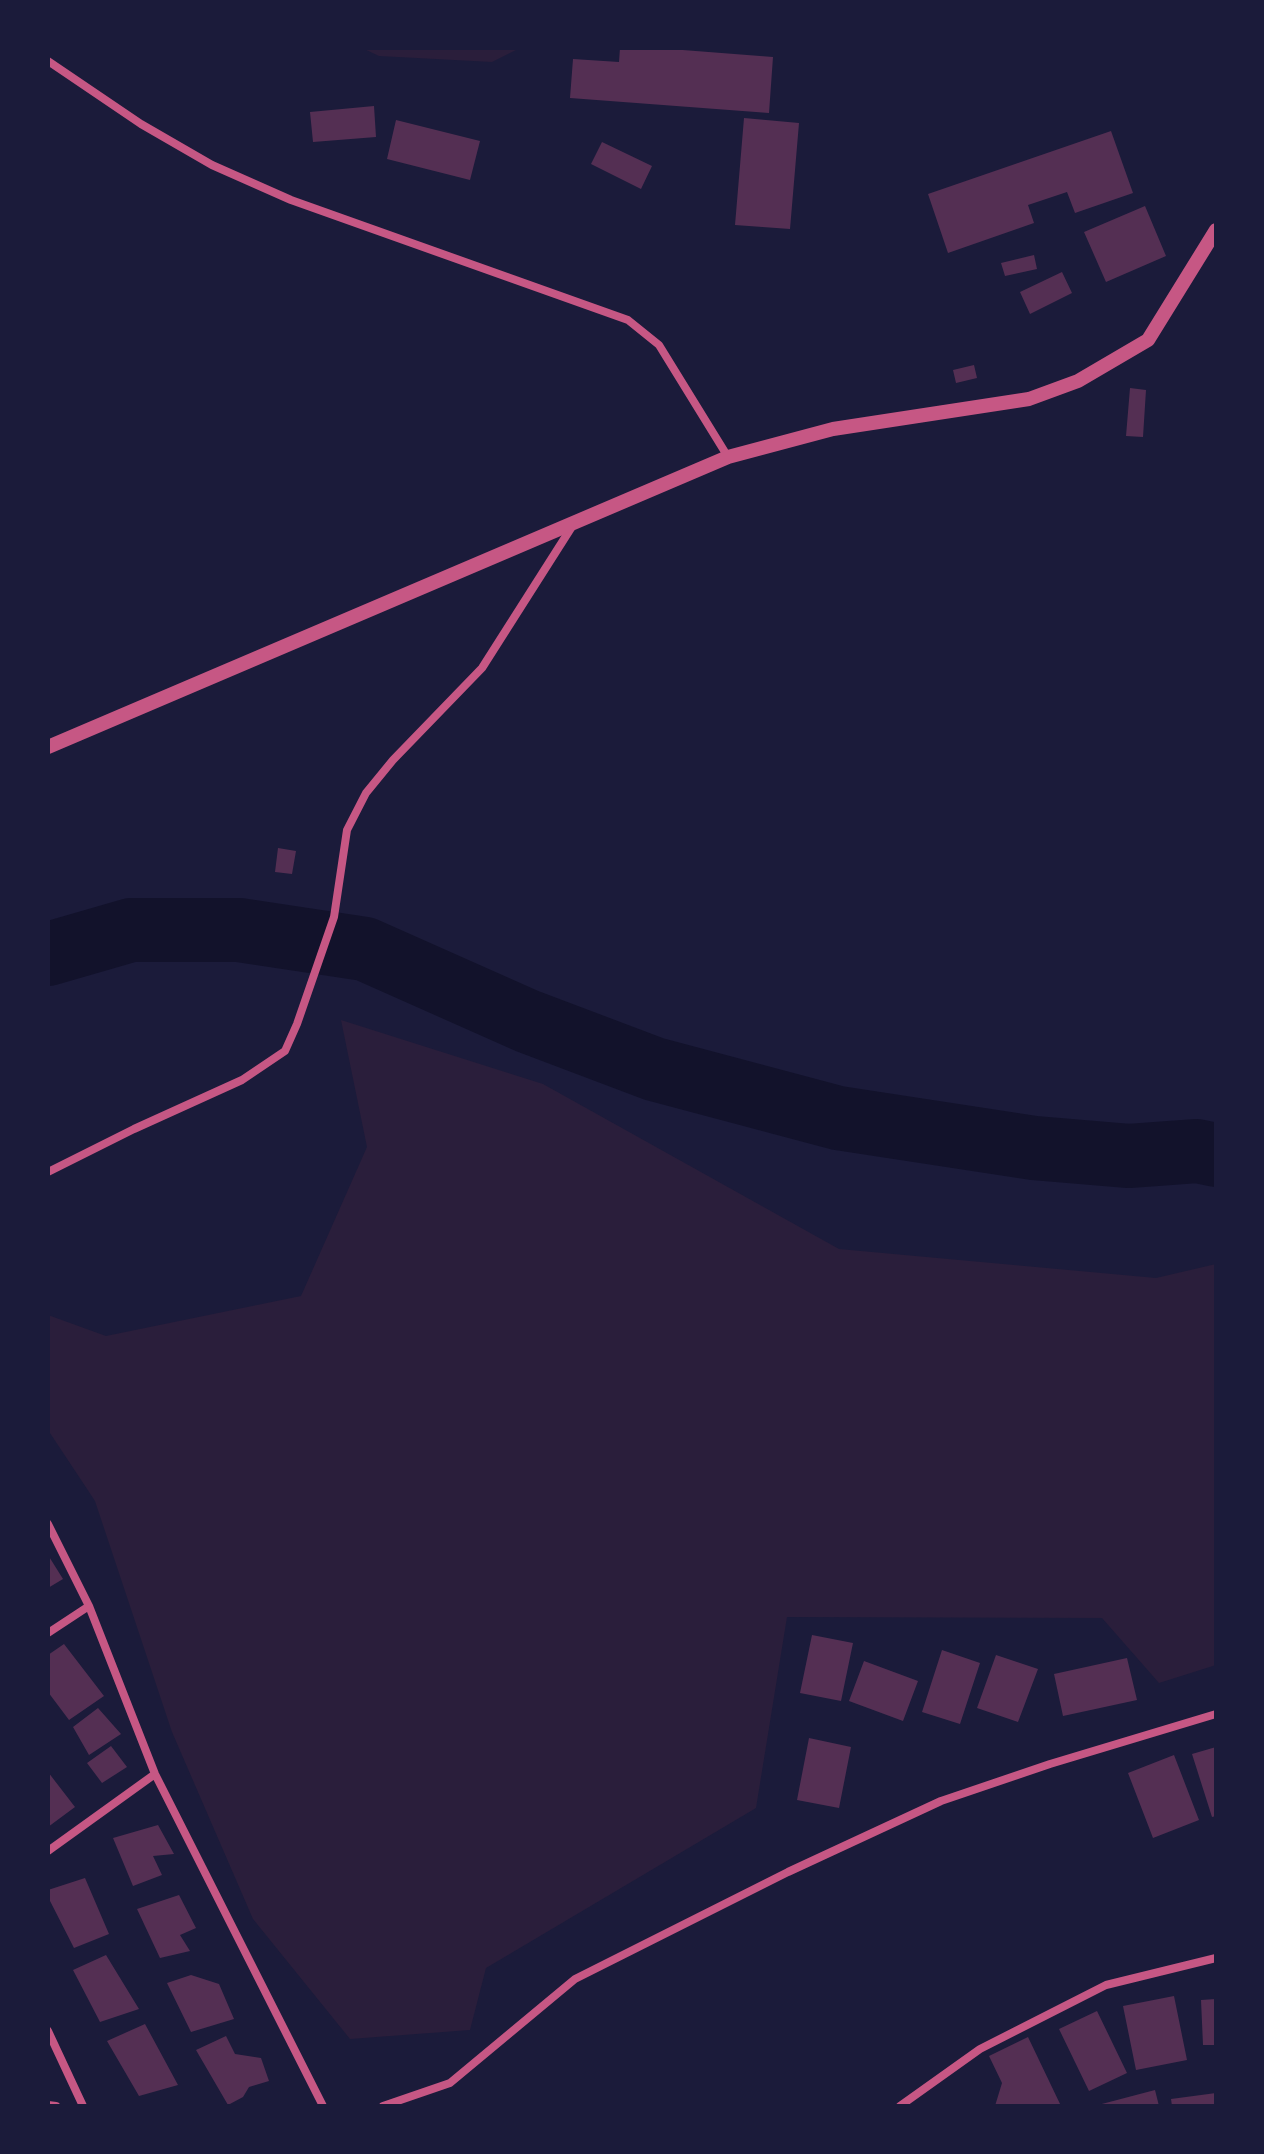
<!DOCTYPE html>
<html>
<head>
<meta charset="utf-8">
<style>
  body { margin:0 }
  #map { position:relative; width:1264px; height:2154px; overflow:hidden; background:#1b1b3a; font-family:"Archivo Narrow",sans-serif }
  canvas { display:block }
  .frame { position:absolute; inset:0; border:50px solid #1b1b3a; pointer-events:none }
</style>
</head>
<body>
<div id="map">
<canvas width="1264" height="2154"></canvas>
<div class="frame"></div>
</div>
<script>
const ctx = document.querySelector('canvas').getContext('2d');
ctx.lineJoin = 'round';
function fillPath(path, color) {
  ctx.fillStyle = color;
  ctx.fill(path, 'evenodd');
}
function strokePath(path, color, width, dash) {
  ctx.strokeStyle = color;
  ctx.lineWidth = width;
  ctx.lineCap = dash ? 'butt' : 'round';
  ctx.setLineDash(dash || []);
  ctx.stroke(path);
}
const green = new Path2D(`
  M362,48H520L492,62L379,56Z
  M341,1020L543,1084L839,1249L1156,1278L1216,1264V1665L1159,1683L1102,1618L787,1617L756,1808L486,1968L470,2030L350,2039L253,1919L172,1732L95,1501L48,1430V1315L106,1336L301,1296L367,1147Z`);
const river = new Path2D(`
  M48,954L131,930H239L365,949L527,1021L654,1069L838,1118L1034,1148L1129,1156L1197,1151L1216,1155`);
const building = new Path2D(`
  M620,48H657L773,57L769,113L570,98L573,59L619,62Z
  M374,106L376,137L313,142L310,112Z
  M744,118L799,123L790,229L735,225Z
  M396,120L480,141L470,180L387,159Z
  M1111,131L1133,193L1075,213L1067,192L1028,205L1034,223L948,253L928,194Z
  M602,142L652,166L641,189L591,164Z
  M1145,206L1166,256L1106,282L1084,232Z
  M1034,255L1037,269L1005,276L1001,263Z
  M1062,272L1072,293L1030,314L1020,292Z
  M974,365L977,378L956,383L953,370Z
  M1130,388L1146,390L1143,437L1126,436Z
  M278,848L296,851L292,874L275,872Z
  M48,1555L63,1579L48,1588Z
  M812,1635L853,1643L841,1701L800,1693Z
  M64,1644L104,1696L69,1720L48,1692V1655Z
  M942,1650L980,1663L960,1724L922,1712Z
  M996,1655L1038,1669L1018,1722L977,1708Z
  M1127,1658L1137,1700L1063,1716L1054,1674Z
  M864,1661L918,1681L903,1721L849,1701Z
  M98,1708L121,1734L89,1755L73,1727Z
  M809,1738L851,1747L839,1808L797,1800Z
  M111,1746L127,1767L102,1783L87,1763Z
  M1216,1747V1816L1212,1817L1192,1754Z
  M1174,1755L1199,1820L1153,1838L1128,1773Z
  M48,1772L75,1807L48,1827Z
  M158,1825L174,1854L153,1856L162,1875L133,1886L113,1838Z
  M85,1878L109,1934L74,1948L48,1897V1890Z
  M179,1895L196,1928L180,1935L190,1951L160,1958L137,1909Z
  M106,1955L139,2009L100,2022L73,1970Z
  M191,1975L219,1984L234,2019L191,2032L167,1983Z
  M1174,1996L1187,2060L1136,2070L1123,2006Z
  M1216,1999V2045H1203L1201,2000Z
  M1097,2011L1127,2073L1089,2091L1059,2029Z
  M145,2024L178,2085L139,2096L107,2041Z
  M226,2036L235,2054L261,2058L269,2081L249,2087L243,2097L228,2105L196,2050Z
  M1028,2037L1061,2106H995L1002,2083L989,2056Z
  M1155,2090L1159,2106H1099L1098,2105Z
  M1216,2093V2106H1172L1171,2099Z`);
const minor = new Path2D(`
  M48,61L141,124L212,165L291,200L628,320L659,345L728,457
  M48,1172L134,1129L242,1080L285,1051L297,1024L334,917L347,830L366,793L393,760L482,668L573,525
  M48,1524L89,1606L155,1774L323,2106
  M48,1633L89,1606
  M48,1851L155,1774
  M48,2031L83,2106
  M48,2105L56,2106
  M383,2106L450,2083L575,1979L788,1872L941,1801L1050,1764L1216,1714
  M900,2106L980,2049L1106,1985L1216,1958`);
const tertiary = new Path2D(`
  M48,747L728,457L833,429L1029,399L1078,381L1148,340L1216,230`);
fillPath(green, '#2a1e3b');
strokePath(river, '#12122b', 64);
fillPath(building, '#542f53');
strokePath(minor, '#c65784', 8);
strokePath(tertiary, '#c65784', 14);
</script>
</body>
</html>
